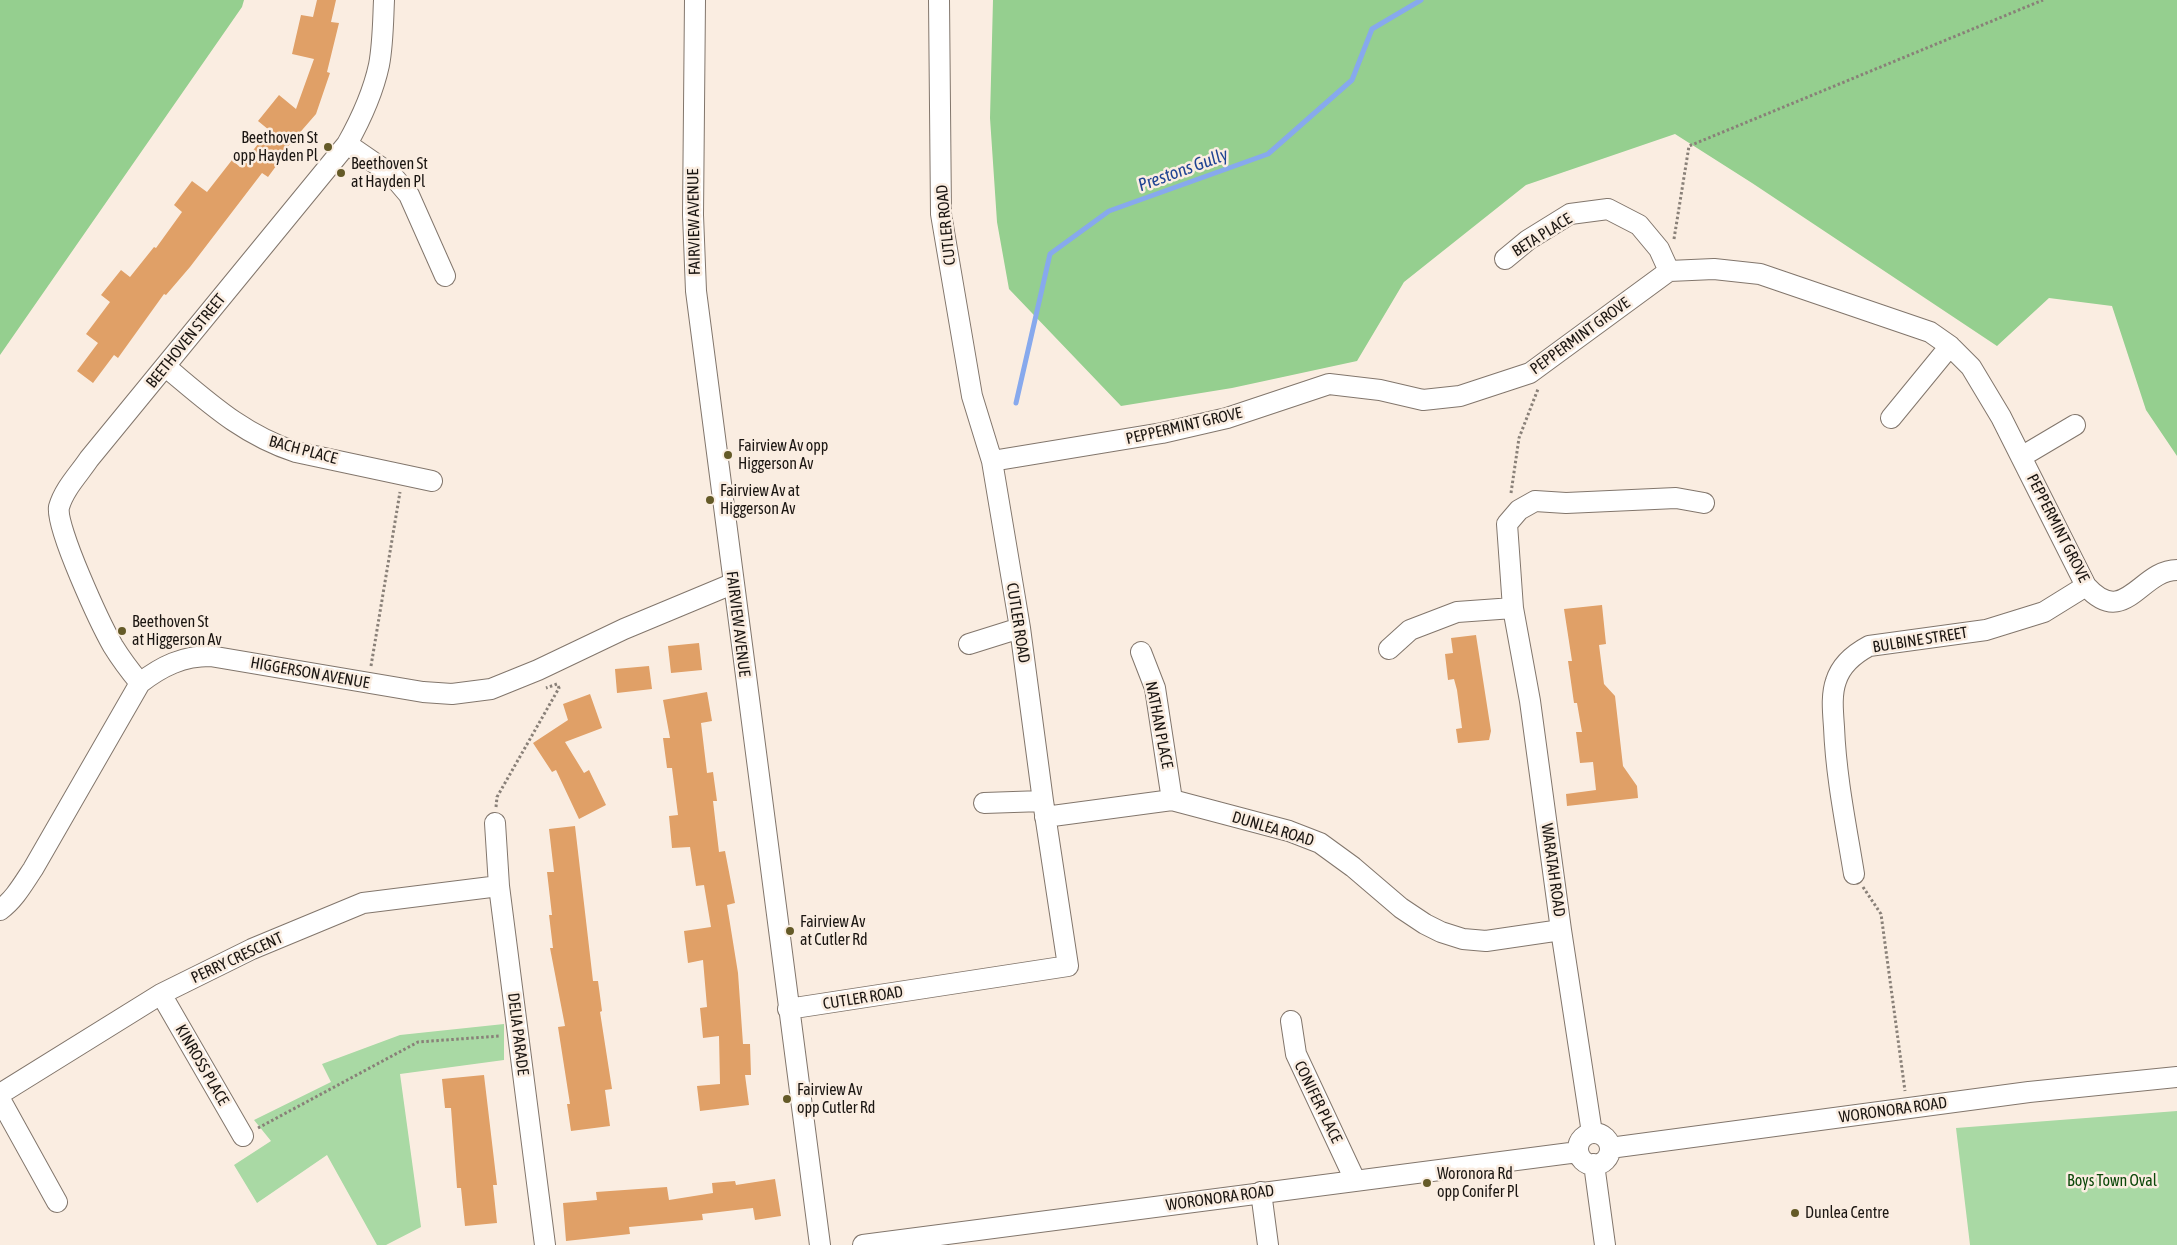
<!DOCTYPE html>
<html>
<head>
<meta charset="utf-8">
<style>
  body { margin:0 }
  canvas { display:block; background:#faede1 }
</style>
</head>
<body>
<canvas width="2177" height="1245"></canvas>
<script>
const ctx = document.querySelector('canvas').getContext('2d');
ctx.lineJoin = 'round';
function fillPath(path, color) {
  ctx.fillStyle = color;
  ctx.fill(path, 'evenodd');
}
function strokePath(path, color, width, dash) {
  ctx.strokeStyle = color;
  ctx.lineWidth = width;
  ctx.lineCap = dash ? 'butt' : 'round';
  ctx.setLineDash(dash || []);
  ctx.stroke(path);
}
function label(font, color, halo, rows, align = 'center') {
  ctx.font = font + ' "Asap Condensed",sans-serif';
  ctx.lineWidth = 5;
  ctx.setLineDash([]);
  ctx.textBaseline = 'middle';
  ctx.strokeStyle = halo;
  ctx.fillStyle = color;
  for (const [text, x, y, turn = 0] of rows) {
    ctx.save();
    ctx.translate(x, y);
    ctx.rotate((+turn || 0) * Math.PI / 180);
    ctx.textAlign = isNaN(turn) ? turn : align;
    if (halo) ctx.strokeText(text, 0, 0);
    ctx.fillText(text, 0, 0);
    ctx.restore();
  }
}
const green = new Path2D(`
  M504,1024V1060L400,1074L421,1227L386,1245H377L327,1155L257,1203L234,1165L271,1141L254,1120L331,1082L322,1064L400,1035Z
  M2177,1111V1245H1970L1956,1128Z`);
const forest = new Path2D(`
  M0,0H244L242,7L0,355Z
  M993,0H2177V456L2146,410L2112,306L2049,298L1997,346L1752,183L1675,134L1526,185L1404,282L1357,361L1232,388L1121,406L1009,289L997,222L990,118Z`);
const stream = new Path2D(`
  M1016,403L1050,254L1109,211L1268,154L1352,80L1372,29L1421,0`);
const building = new Path2D(`
  M317,0H336L331,22L339,23L327,72L330,73L316,114L283,152L285,154L268,177L262,173L190,267L166,295L164,294L118,358L114,355L93,383L77,371L98,343L86,334L110,302L101,295L121,270L130,277L154,247L156,248L182,212L174,205L192,181L207,192L232,160L240,167L269,130L258,121L279,95L296,109L314,59L292,54L301,15L313,17Z
  M1602,605L1606,644L1599,645L1604,684L1615,696L1623,766L1637,786L1638,798L1567,806L1566,794L1596,790L1593,762L1580,763L1576,732H1582L1577,703H1574L1568,661H1572L1564,609Z
  M1476,635L1491,731L1489,740L1458,743L1456,729L1462,728L1457,690L1454,679L1448,680L1445,654L1453,653L1451,638Z
  M699,643L702,670L671,673L668,646Z
  M649,666L652,689L617,693L615,669Z
  M707,692L712,721L701,723L707,773L713,772L717,801H713L719,852L725,851L735,903L727,905L738,973L743,1044H750L751,1075H745L749,1105L700,1111L697,1086L720,1084L719,1036L703,1038L700,1008L707,1007L703,960L688,963L684,931L711,927L704,885L696,886L690,847L672,848L669,816L678,815L672,768H667L663,738H670L663,700Z
  M590,694L602,728L565,742L584,773L589,770L606,805L579,819L556,770L552,772L533,743L568,720L563,704Z
  M575,826L593,981H598L602,1011L600,1012L612,1089L605,1090L610,1126L571,1131L567,1104H570L558,1027L565,1026L550,948H553L549,915H552L547,872H554L549,829Z
  M484,1075L497,1185H493L497,1223L465,1226L461,1188H457L451,1108H445L442,1079Z
  M775,1179L781,1216L755,1220L753,1208L702,1214L703,1220L629,1227L630,1234L566,1241L563,1203L597,1200L596,1192L667,1187L669,1200L713,1193L712,1183L735,1181L736,1185Z`);
const path = new Path2D(`
  M1674,239L1689,146L2043,0
  M1511,493L1519,438L1538,389
  M371,666L400,492
  M496,807L497,797L559,688L557,684L546,688
  M1863,887L1881,914L1905,1091
  M258,1128L418,1042L500,1036`);
const minor = new Path2D(`
  M695,0L693,215L696,291L820,1245
  M347,144L392,175L409,195L445,276
  M1505,259L1528,240L1570,214L1608,209L1639,225L1659,249L1669,271
  M166,367C208,402 243,435 296,452L432,481
  M1891,418L1950,346
  M2021,457L2075,425
  M992,461L1162,433L1227,418L1329,384L1380,390L1423,400L1460,396L1530,373L1669,271L1714,269L1760,274L1930,332L1950,346L1971,367L2001,417L2086,586C2125,629 2140,570 2177,570
  M969,644L1020,628
  M1389,649L1410,630L1457,612L1513,608
  M1141,652L1155,688L1172,800
  M140,683C130,671 121,659 113,646C101,625 55,527 59,507C64,489 79,474 89,459L347,144C361,119 373,93 379,65C383,44 383,22 384,0
  M984,803L1043,801
  M1045,817L1172,800L1289,831L1320,843L1353,867L1401,908L1425,924L1441,932L1463,939L1486,941L1561,930
  M495,823L499,886L545,1245
  M1854,874C1846,825 1836,777 1834,727C1833,712 1831,695 1836,681C1841,665 1854,654 1869,646L1986,630L2044,612L2086,586
  M0,910C14,900 23,884 33,869L140,683C162,666 183,656 210,656L423,692L452,694L491,689L538,670L624,629L732,584
  M161,994L243,1136
  M788,1009L1068,966L1043,801L1020,628L992,461L972,396L941,214L939,0
  M1291,1021L1296,1054L1355,1180
  M0,1094L161,994L252,949L363,903L499,886
  M0,1099L57,1202
  M1592,1133L1561,930L1530,701L1513,608L1507,524L1519,510L1535,501L1566,503L1676,498L1704,503
  M1578 1149a16 16 0 1 1 32 0a16 16 0 1 1-32 0Z
  M1610,1148L2029,1092L2177,1077
  M1594,1164L1605,1245
  M1261,1192L1268,1245
  M863,1245L1578,1152`);
const markers = [
  [328,147,5,"#645a27"],
  [341,173,5,"#645a27"],
  [728,455,5,"#645a27"],
  [710,500,5,"#645a27"],
  [122,631,5,"#645a27"],
  [790,931,5,"#645a27"],
  [787,1099,5,"#645a27"],
  [1427,1183,5,"#645a27"],
  [1795,1213,5,"#645a27"]
];
const poiNames = [
  ["Beethoven St",318,138,"right"],
  ["opp Hayden Pl",318,156,"right"],
  ["Beethoven St",351,164],
  ["at Hayden Pl",351,182],
  ["Fairview Av opp",738,446],
  ["Higgerson Av",738,464],
  ["Fairview Av at",720,491],
  ["Higgerson Av",720,509],
  ["Beethoven St",132,622],
  ["at Higgerson Av",132,640],
  ["Fairview Av",800,922],
  ["at Cutler Rd",800,940],
  ["Fairview Av",797,1090],
  ["opp Cutler Rd",797,1108],
  ["Woronora Rd",1437,1174],
  ["opp Conifer Pl",1437,1192],
  ["Dunlea Centre",1805,1213]
];
const streetNames = [
  ["FAIRVIEW AVENUE",694,222,-91],
  ["CUTLER ROAD",946,225,-96],
  ["BETA PLACE",1542,235,-32],
  ["PEPPERMINT GROVE",1580,336,-36],
  ["BEETHOVEN STREET",186,341,-51],
  ["PEPPERMINT GROVE",1184,426,-13],
  ["BACH PLACE",303,450,15],
  ["PEPPERMINT GROVE",2058,528,63],
  ["CUTLER ROAD",1018,623,81],
  ["FAIRVIEW AVENUE",738,624,83],
  ["BULBINE STREET",1920,640,-9],
  ["HIGGERSON AVENUE",310,673,10],
  ["NATHAN PLACE",1159,725,79],
  ["DUNLEA ROAD",1273,829,17],
  ["WARATAH ROAD",1553,870,82],
  ["PERRY CRESCENT",237,958,-25],
  ["CUTLER ROAD",863,998,-9],
  ["DELIA PARADE",518,1034,83],
  ["KINROSS PLACE",202,1065,60],
  ["CONIFER PLACE",1318,1102,64],
  ["WORONORA ROAD",1893,1110,-8],
  ["WORONORA ROAD",1220,1198,-8]
];
const parkNames = [
  ["Boys Town Oval",2112,1181]
];
const waterNames = [
  ["Prestons Gully",1183,170,-20]
];
fillPath(green, '#a9d9a4');
fillPath(forest, '#95cf8f');
strokePath(stream, '#87a9ed', 5);
fillPath(building, '#e0a067');
strokePath(minor, '#82766c', 22);
strokePath(path, '#898078', 3, [2.5, 2.5]);
strokePath(minor, '#fff', 20);
for (const [x, y, r, color] of markers) {
  const dot = new Path2D();
  dot.arc(x, y, r, 0, 2 * Math.PI);
  ctx.fillStyle = color;
  ctx.fill(dot);
  strokePath(dot, '#faede1', 2);
}
label('16px', '#1b1612', '#faede1', poiNames, 'left');
label('16px', '#1b1612', '#faede1', streetNames);
label('16px', '#0b4709', '#faede1', parkNames);
label('italic 18px', '#204493', '#faede1', waterNames);
</script>
</body>
</html>
